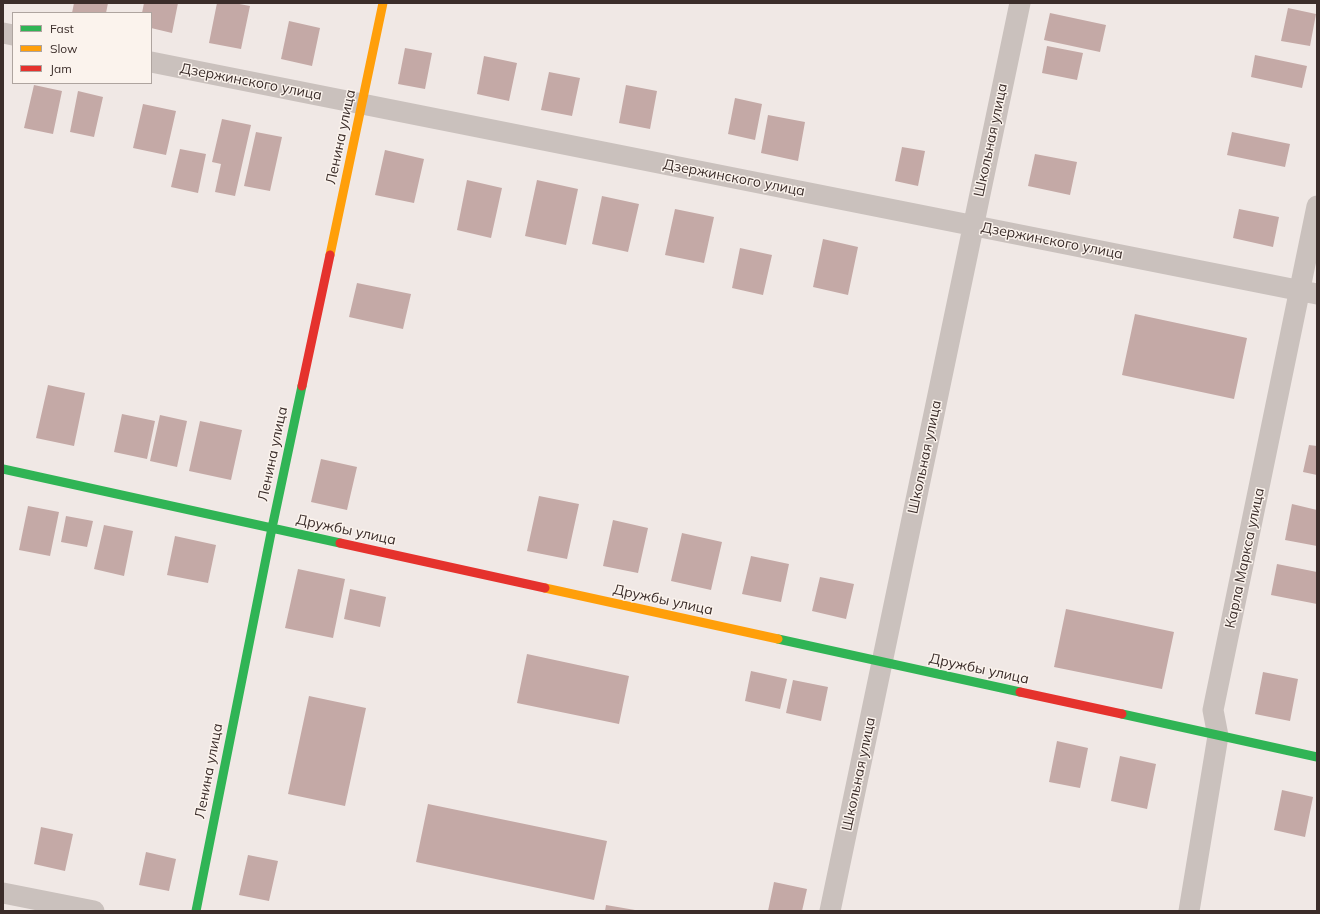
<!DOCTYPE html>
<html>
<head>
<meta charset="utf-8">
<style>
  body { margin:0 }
  #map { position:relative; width:1320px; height:914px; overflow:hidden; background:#f0e8e5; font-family:Mulish,sans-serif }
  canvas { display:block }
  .frame { position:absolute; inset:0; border:4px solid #3b2d2a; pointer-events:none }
  .legend { position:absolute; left:12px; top:12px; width:140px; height:72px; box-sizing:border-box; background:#fbf3ed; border:1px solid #aea49f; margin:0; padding:5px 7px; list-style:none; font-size:12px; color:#3b2d2a }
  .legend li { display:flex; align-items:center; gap:8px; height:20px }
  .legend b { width:20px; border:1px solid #aea49f }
</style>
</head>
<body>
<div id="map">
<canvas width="1320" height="914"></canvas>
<div class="frame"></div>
<ul class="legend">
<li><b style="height:5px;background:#30b455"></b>Fast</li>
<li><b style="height:5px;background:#ff9f0a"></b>Slow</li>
<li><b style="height:5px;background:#e5322d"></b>Jam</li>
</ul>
</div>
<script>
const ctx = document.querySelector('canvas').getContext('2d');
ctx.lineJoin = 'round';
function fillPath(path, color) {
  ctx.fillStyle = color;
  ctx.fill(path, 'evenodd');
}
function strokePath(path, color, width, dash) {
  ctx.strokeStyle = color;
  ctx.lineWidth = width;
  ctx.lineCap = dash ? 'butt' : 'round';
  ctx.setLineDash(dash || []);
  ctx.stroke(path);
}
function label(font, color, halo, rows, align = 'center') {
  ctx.font = font + ' Mulish,sans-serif';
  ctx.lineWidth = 3;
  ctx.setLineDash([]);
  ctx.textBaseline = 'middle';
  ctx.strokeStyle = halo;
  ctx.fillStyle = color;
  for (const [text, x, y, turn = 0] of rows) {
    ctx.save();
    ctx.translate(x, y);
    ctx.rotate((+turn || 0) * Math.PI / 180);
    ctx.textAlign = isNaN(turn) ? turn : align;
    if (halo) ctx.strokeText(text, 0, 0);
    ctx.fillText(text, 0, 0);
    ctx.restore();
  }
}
const building = new Path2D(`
  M74,3H108L106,13H72Z
  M144,3H178L172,33L151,28V13H142Z
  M217,3H234L250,6L241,49L209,43Z
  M1288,8L1316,14L1310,46L1281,41Z
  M1050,13L1106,25L1100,52L1044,40Z
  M289,21L320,28L312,66L281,59Z
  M1047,46L1083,53L1077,80L1042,73Z
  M405,48L432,53L425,89L398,84Z
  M1255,55L1307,66L1302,88L1251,77Z
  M484,56L517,63L509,101L477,94Z
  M549,72L580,78L572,116L541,110Z
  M34,85L62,91L53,134L24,128Z
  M626,85L657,91L650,129L619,123Z
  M78,91L103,97L94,137L70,132Z
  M735,98L762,104L755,140L728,134Z
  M143,104L176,111L166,155L133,148Z
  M768,115L805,122L798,161L761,153Z
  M222,119L251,125L235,196L215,192L221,164L212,162Z
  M256,132L282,137L270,191L244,186Z
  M1232,132L1290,144L1285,167L1227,155Z
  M902,147L925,151L918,186L895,181Z
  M180,149L206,154L198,193L171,187Z
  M385,150L424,159L414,203L375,195Z
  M1035,154L1077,162L1070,195L1028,186Z
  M467,180L502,188L491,238L457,230Z
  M537,180L578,189L566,245L525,236Z
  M602,196L639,204L628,252L592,244Z
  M675,209L714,217L704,263L665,255Z
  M1239,209L1279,217L1273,247L1233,238Z
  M823,239L858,247L848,295L813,287Z
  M740,248L772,255L763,295L732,288Z
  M357,283L411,294L403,329L349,317Z
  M1135,314L1247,338L1234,399L1122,375Z
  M48,385L85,393L74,446L36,438Z
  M122,414L155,421L147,459L114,452Z
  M160,415L187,421L177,467L150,461Z
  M200,421L242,430L231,480L189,471Z
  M1309,445L1317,446V475L1303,472Z
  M321,459L357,467L347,510L311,502Z
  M539,496L579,504L567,559L527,551Z
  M1292,504L1317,510V546L1285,540Z
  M28,506L59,512L50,556L19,550Z
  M66,516L93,521L87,547L61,542Z
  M613,520L648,528L638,573L603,566Z
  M104,525L133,531L124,576L94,569Z
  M682,533L722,542L711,590L671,581Z
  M175,536L216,545L208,583L167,575Z
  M751,556L789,564L781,602L742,594Z
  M1277,564L1317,572V604L1271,595Z
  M298,569L345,579L333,638L285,628Z
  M820,577L854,584L846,619L812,611Z
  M350,589L386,597L380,627L344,619Z
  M1066,609L1174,632L1162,689L1054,667Z
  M527,654L629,676L619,724L517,703Z
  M751,671L787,679L780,709L745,701Z
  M1263,672L1298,679L1290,721L1255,714Z
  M793,680L828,687L821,721L786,713Z
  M309,696L366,708L345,806L288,794Z
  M1057,741L1088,748L1080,788L1049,782Z
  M1120,756L1156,764L1147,809L1111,801Z
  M1282,790L1313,797L1305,837L1274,830Z
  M428,804L607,841L594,900L416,862Z
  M41,827L73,834L65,871L34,864Z
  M146,852L176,859L169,891L139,885Z
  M248,855L278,861L269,901L239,895Z
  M774,882L807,889L802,911H768Z
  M606,905L635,910V911H605Z`);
const street = new Path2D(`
  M3,33L13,35
  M151,62L1317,294
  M3,893L94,911
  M830,911L1020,3
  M1189,911L1218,736L1213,710L1317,206`);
const fast = new Path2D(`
  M3,469L340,543
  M778,639L1020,692
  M1122,714L1317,757
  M196,911L272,528L302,386`);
const slow = new Path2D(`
  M330,255L383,3
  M545,588L778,639`);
const jam = new Path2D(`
  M302,386L330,255
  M340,543L545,588
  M1020,692L1122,714`);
const streetNames = [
  ["Дзержинского улица",251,82,11],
  ["Ленина улица",341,137,-78],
  ["Школьная улица",991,140,-78],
  ["Дзержинского улица",734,178,11],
  ["Дзержинского улица",1052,241,11],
  ["Ленина улица",273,454,-78],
  ["Школьная улица",925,457,-78],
  ["Дружбы улица",346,530,12],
  ["Карла Маркса улица",1245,558,-78],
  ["Дружбы улица",663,600,12],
  ["Дружбы улица",979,669,12],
  ["Ленина улица",209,771,-79],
  ["Школьная улица",859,774,-78]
];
fillPath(building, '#c4a9a6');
strokePath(street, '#cac1bd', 21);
strokePath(fast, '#30b455', 9);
strokePath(slow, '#ff9f0a', 9);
strokePath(jam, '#e5322d', 9);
label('14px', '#3b2d2a', '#fbf3ed', streetNames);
</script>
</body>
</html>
